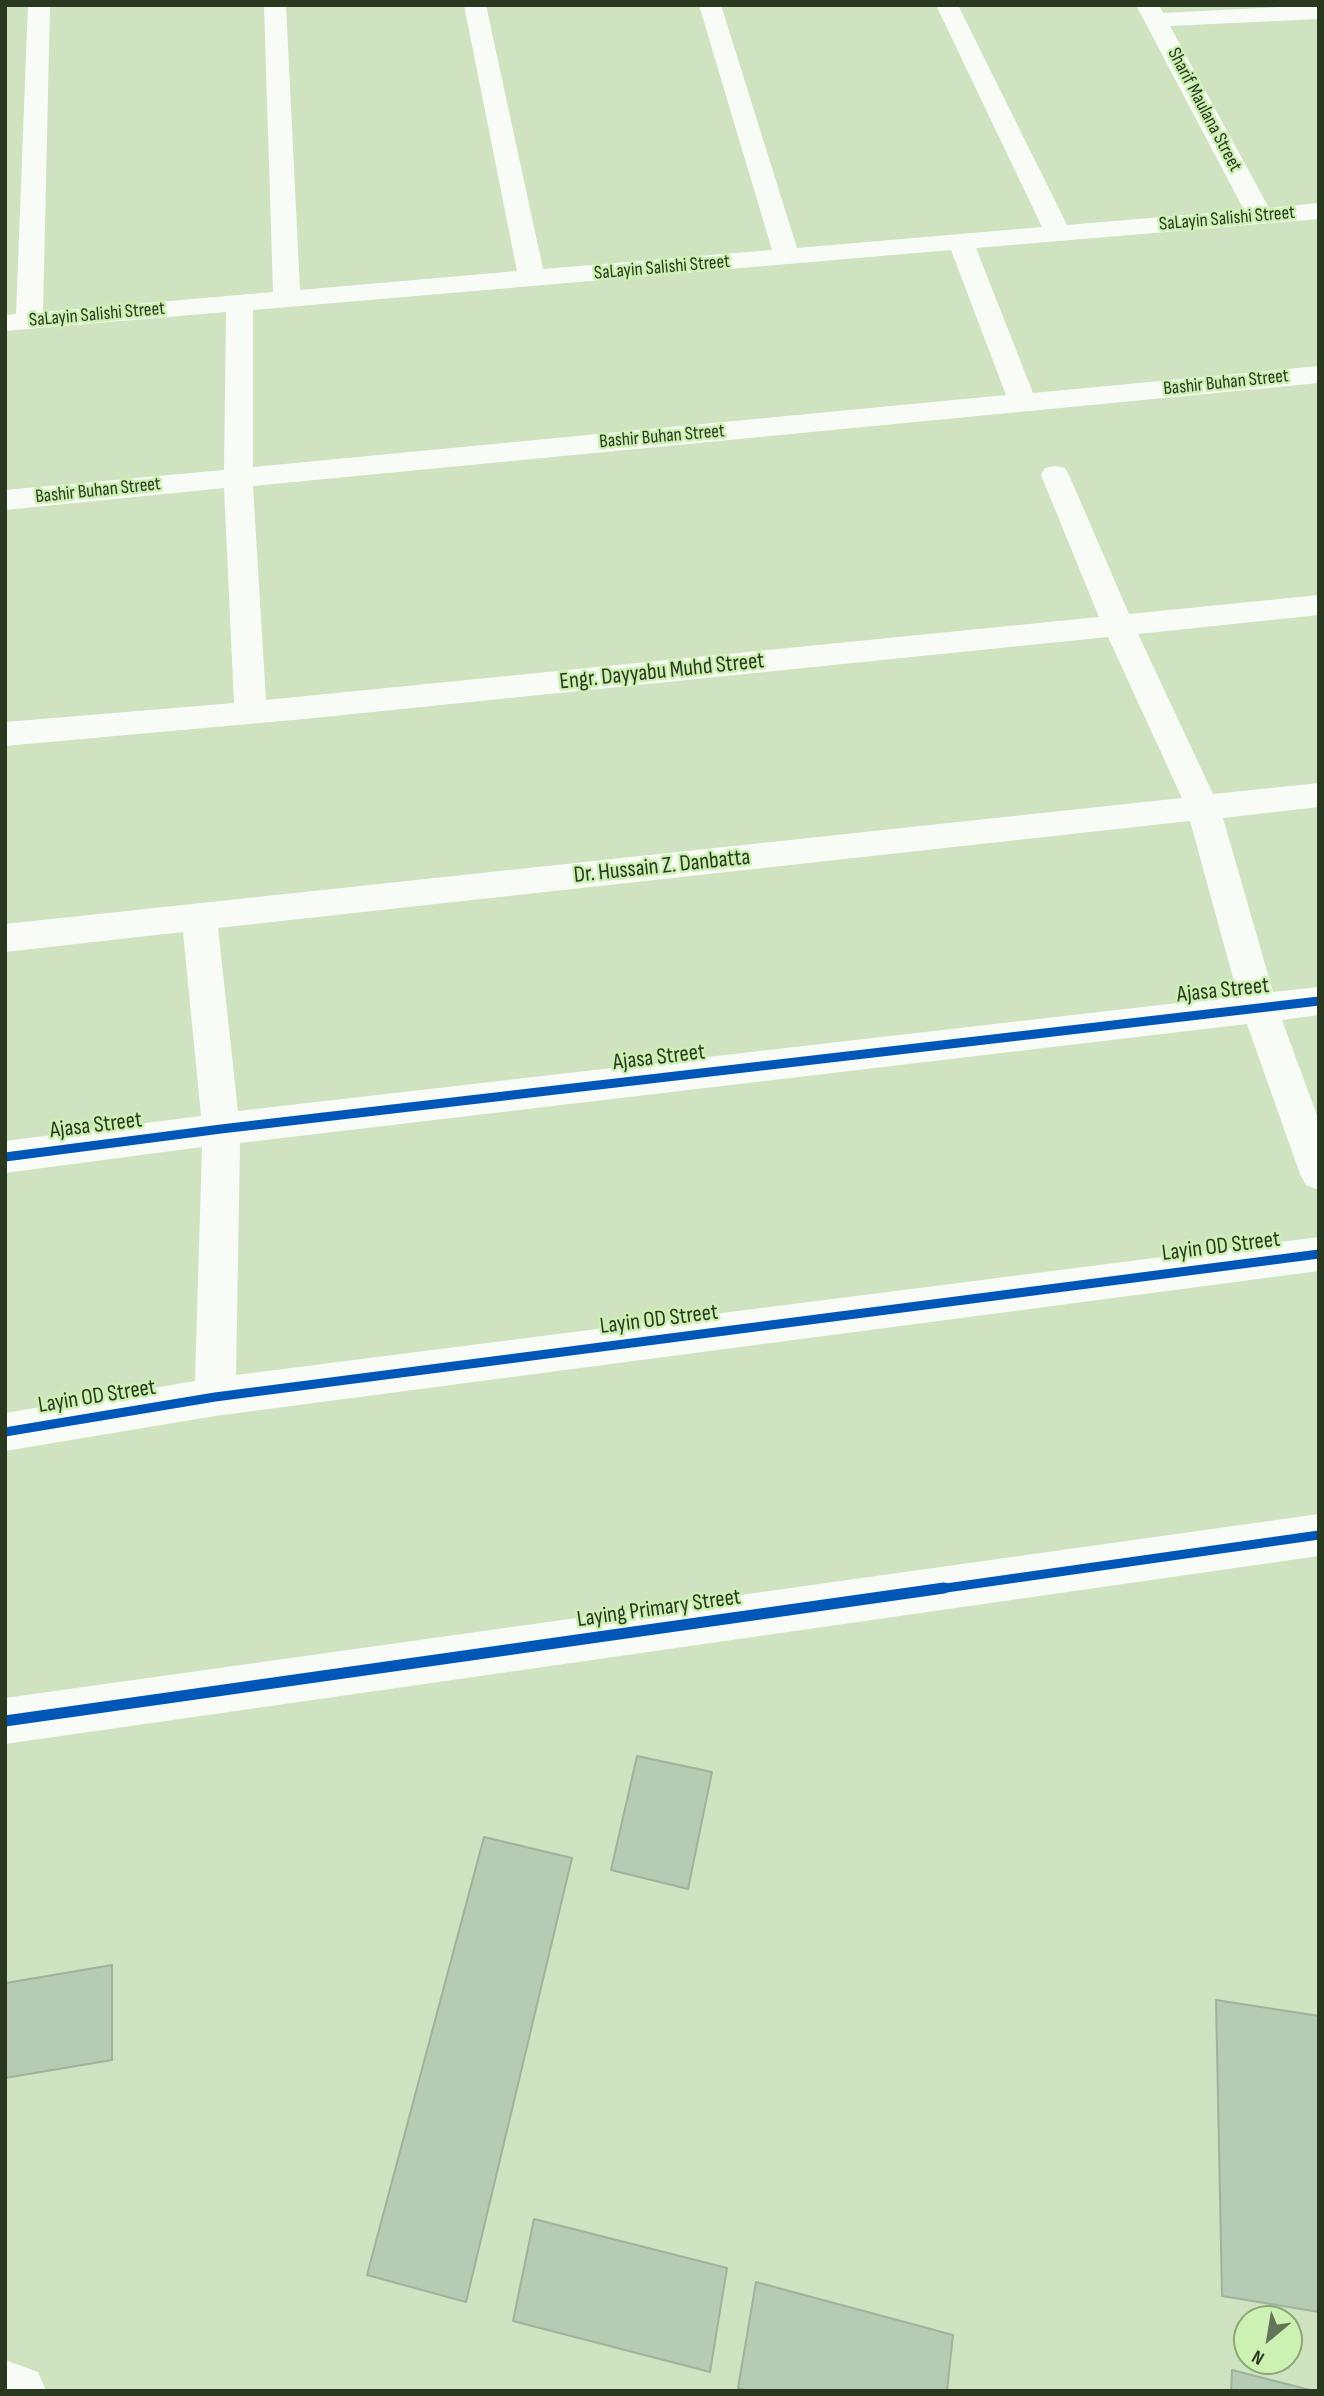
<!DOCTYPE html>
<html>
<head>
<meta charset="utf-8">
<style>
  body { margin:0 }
  #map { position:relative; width:1324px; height:2396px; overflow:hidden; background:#cfe3c1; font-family:"Sofia Sans Condensed",sans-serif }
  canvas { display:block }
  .frame { position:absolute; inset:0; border:7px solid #2a3820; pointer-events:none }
  .north { position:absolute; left:1233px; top:2305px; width:70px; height:70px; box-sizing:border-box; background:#ccf1b3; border:2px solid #8ba778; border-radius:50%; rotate:210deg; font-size:19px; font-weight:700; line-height:28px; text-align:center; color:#2a3820 }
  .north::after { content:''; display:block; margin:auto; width:24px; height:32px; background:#647458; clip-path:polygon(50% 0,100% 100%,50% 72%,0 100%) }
</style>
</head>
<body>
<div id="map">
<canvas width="1324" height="2396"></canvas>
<div class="frame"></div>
<div class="north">N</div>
</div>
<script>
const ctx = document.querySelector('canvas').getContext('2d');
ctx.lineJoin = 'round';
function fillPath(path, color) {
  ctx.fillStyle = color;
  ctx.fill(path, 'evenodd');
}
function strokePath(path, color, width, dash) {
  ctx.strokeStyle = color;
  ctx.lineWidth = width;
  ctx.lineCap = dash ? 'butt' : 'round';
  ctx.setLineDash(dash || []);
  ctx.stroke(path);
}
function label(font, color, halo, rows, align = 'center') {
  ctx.font = font + ' "Sofia Sans Condensed",sans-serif';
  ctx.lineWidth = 5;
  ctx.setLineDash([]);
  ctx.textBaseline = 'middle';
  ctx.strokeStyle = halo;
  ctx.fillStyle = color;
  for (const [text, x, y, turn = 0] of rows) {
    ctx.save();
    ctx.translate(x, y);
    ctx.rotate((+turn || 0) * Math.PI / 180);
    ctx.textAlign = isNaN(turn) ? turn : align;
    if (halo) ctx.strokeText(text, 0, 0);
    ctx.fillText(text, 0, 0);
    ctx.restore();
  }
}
const building = new Path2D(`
  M637,1756L712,1772L688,1889L611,1870Z
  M484,1837L572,1858L466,2302L367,2275Z
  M112,1965V2060L5,2078L6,1983Z
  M1216,2000L1319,2016V2312L1222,2296Z
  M534,2219L727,2268L710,2372L513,2321Z
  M756,2282L953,2335L947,2391H747L738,2388Z
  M1232,2370L1314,2391H1231Z`);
const street = new Path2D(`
  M28,5H50L43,312L273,292L264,5H286L300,290L517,271L464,5H486L543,269L772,250L699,5H721L797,248L1042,227L936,5H958L1067,225L1244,210L1136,5H1159L1163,13L1319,5V19L1170,26L1269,208L1319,203V219L976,248L1033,393L1319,366V383L253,486L266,700L1099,617L1041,475L1045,468L1055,466L1065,468L1069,475L1129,614L1319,595V615L1138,634L1213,794L1319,783V807L1223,818L1273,992L1319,987V1015L1282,1020L1319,1121V1190L1306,1185L1300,1174L1247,1024L240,1143L236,1375L1319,1237V1271L215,1416L5,1451V1413L195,1381L202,1147L5,1173V1141L201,1116L183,932L5,952V924L1182,798L1108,637L304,719L5,746V722L234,703L224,488L5,510V490L224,470L226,312L5,331V315L16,314ZM951,250L1006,395L253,467V310ZM1190,821L1238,996L238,1111L218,928Z
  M1319,1514V1556L5,1744V1698Z
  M5,2360L38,2372L46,2391H5Z`);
const cyclewayFar1 = new Path2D(`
  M5,1157L221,1129L1319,1001
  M5,1432L215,1397L1319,1254
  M932,1590L1319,1535`);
const cycleway = new Path2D(`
  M5,1721L944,1588`);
const farStreetnames = [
  ["Sharif Maulana Street",1204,110,62],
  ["SaLayin Salishi Street",1227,219,-5],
  ["SaLayin Salishi Street",662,268,-5],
  ["SaLayin Salishi Street",97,315,-5],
  ["Bashir Buhan Street",1226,383,-6],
  ["Bashir Buhan Street",662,437,-5],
  ["Bashir Buhan Street",98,491,-6]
];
const streetNames = [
  ["Engr. Dayyabu Muhd Street",662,672,-6],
  ["Dr. Hussain Z. Danbatta",662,867,-6],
  ["Ajasa Street",1223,991,-6],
  ["Ajasa Street",659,1058,-7],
  ["Ajasa Street",96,1126,-7],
  ["Layin OD Street",1221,1247,-7],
  ["Layin OD Street",659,1320,-7],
  ["Layin OD Street",97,1397,-9],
  ["Laying Primary Street",659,1609,-8]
];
fillPath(building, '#b5cbb3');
strokePath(building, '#9eb39b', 2);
fillPath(street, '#f8fbf6');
strokePath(cyclewayFar1, '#0057b8', 9);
strokePath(cycleway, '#0057b8', 11);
label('19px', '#2a3820', '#ccf1b3', farStreetnames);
label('23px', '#2a3820', '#ccf1b3', streetNames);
</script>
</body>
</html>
